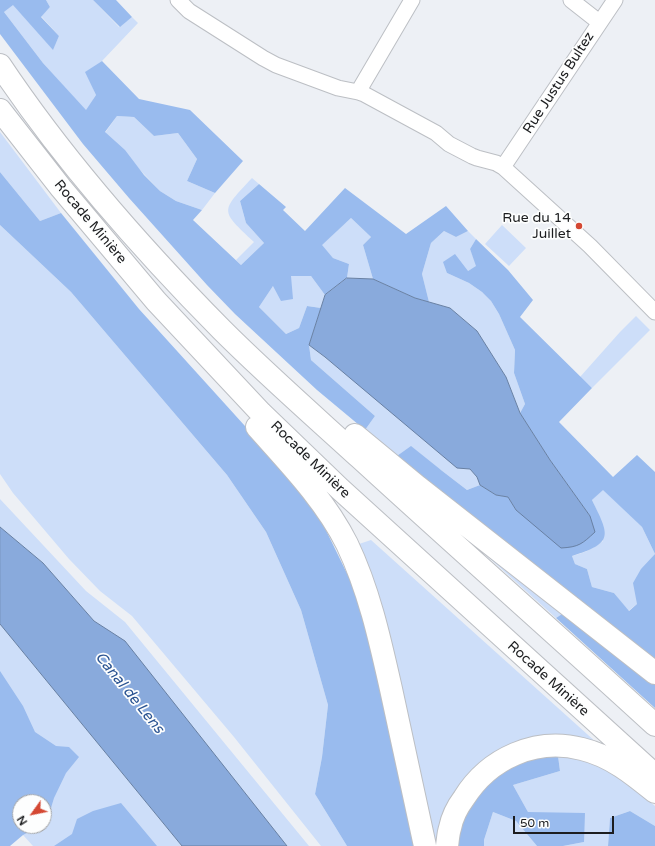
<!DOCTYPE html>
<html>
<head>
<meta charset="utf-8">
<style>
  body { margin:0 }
  #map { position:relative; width:655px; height:846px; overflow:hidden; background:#edf0f5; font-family:"Varela Round",sans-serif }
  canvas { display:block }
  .north { position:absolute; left:12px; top:794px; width:40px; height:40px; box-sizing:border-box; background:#fdfefe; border:1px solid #a3a4a5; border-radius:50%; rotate:237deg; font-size:11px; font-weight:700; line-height:16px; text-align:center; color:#1c1d1f }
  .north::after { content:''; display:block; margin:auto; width:14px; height:18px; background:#d44833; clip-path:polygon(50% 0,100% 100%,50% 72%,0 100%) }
  .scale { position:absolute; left:513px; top:816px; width:101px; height:18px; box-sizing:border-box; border:2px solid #1c1d1f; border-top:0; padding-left:5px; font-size:12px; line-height:14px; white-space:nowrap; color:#1c1d1f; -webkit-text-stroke:3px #fdfefe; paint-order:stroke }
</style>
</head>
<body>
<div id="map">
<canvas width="655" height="846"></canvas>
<div class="north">N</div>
<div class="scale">50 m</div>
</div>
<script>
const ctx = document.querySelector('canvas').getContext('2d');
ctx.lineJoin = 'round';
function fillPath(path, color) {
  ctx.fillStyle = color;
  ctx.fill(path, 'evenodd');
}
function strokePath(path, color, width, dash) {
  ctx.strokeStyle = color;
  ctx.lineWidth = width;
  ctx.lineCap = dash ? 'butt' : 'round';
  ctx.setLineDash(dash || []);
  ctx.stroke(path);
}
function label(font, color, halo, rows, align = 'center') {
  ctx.font = font + ' "Varela Round",sans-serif';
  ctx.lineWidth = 3.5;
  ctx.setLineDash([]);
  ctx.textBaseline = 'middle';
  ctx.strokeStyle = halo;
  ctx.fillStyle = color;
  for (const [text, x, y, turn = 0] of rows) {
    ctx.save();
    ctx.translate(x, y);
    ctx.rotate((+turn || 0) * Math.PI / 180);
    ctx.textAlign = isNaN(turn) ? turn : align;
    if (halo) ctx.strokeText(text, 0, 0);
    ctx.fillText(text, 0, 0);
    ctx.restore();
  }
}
const green = new Path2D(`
  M46,0H93L119,27L132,17L138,23L102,61L86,72L96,95L86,111L43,63L4,12L13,4L53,49L59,36L41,16L50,7Z
  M117,116L134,117L154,136L178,133L197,159L187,181L215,193L202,210L176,201L160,191L105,133Z
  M0,132L61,213L40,221L0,172Z
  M252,178L259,184L240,201L246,223L264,243L241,265L236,260L254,242C220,210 220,212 252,178Z
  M351,218L371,237L363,245L373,279L347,278L349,264L333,258L321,245Z
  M0,225L71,292L227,475L266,532L301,610L328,705L322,757L315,794L347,846H321L234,737L132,616L100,591L69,559L13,493L0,474Z
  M502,225L526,248L509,266L485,244Z
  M444,231L456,237L468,231L476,239L470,249L477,266L468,271L447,273L469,283L482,292L491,301L499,314L515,350L514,373L525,404L520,413L506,377L477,331L450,308L429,302L422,274L431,243Z
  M291,276H311L325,295L321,308L307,306L299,328L286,334L259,307L273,286Z
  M636,316L650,330L592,388L580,377L620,332Z
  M309,345L470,469L477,477L480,485L467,490L441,470L397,456L365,430L375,416L311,360Z
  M603,489L642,527L655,554L637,604L628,611L614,593L592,587L587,569L575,564L572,556C584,553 593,549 603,541L597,511L592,500Z
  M0,499L86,591L125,622L309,846H287L125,642L94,621L43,563L0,527Z
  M466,537L568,610L556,618Z
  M371,540L597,743L515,747L442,846H430L353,546Z
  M0,624L182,846H33L23,835L0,814ZM20,802H44V826H20Z
  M558,756L591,761L622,778L655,806V826L630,811L610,818L608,846H563L584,842L528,812L513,785L560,771Z
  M493,812L516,821L537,846H484V840Z`);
const forest = new Path2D(`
  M0,0H46L50,7L41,17L59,36L53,50L13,5L4,12L43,63L86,110L96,95L85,72L102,61L139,99L190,110L243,161L215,193L187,181L197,159L178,133L154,136L134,117L117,116L105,132L125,150L144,175L160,191L176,201L202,210L193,220L241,265L264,243L246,223L240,201L259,184L286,207L283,210L305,231L345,188L406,234L446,206L468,231L456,237L444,231L431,243L422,274L429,302L415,298L373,279L363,245L371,237L351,218L322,245L333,258L349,264L347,278L325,295L311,276H291L293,299L281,301L273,286L259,307L286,334L299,328L307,306L321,308L309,345L311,360L375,416L365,430L317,390L235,314L207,285L129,198L83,144L0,34Z
  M93,0H116L132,17L120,27Z
  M0,172L40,221L61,213L139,309L283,468L322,522L357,594L375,660L415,846H347L315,794L322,757L328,705L301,610L266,532L227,475L71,292L0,225Z
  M476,239L508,270L533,300L520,317L592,388L559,422L613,477L637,455L655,472V554L642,527L603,490L592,500C609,535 615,543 572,556L575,564L587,569L592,587L614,593L629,611L637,604L633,583L641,569L655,554V662L397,456L411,446L441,470L467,490L480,485L496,495L508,497L516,510L524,515L590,516L550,460L520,413L525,404L514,373L515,350L499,314L491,301L482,292L469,283L447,273L443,262L455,254L468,271L476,266L470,249Z
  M568,610L655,680V708L556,618Z
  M0,671L23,706L35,732L56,746L69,747L79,757L66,773L54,798L47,821L44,823V802H20V826H39L23,835L10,846H0Z
  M558,756L560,771L513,785L528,812L585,813L584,842L563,846H537L516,821L493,812L484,840V846H458C459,839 460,831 462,825C471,798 494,775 519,762C531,756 545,756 558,756Z
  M121,803L157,846H54L72,834L77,819L93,811Z
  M630,811L655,826V846H608L610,818Z`);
const water = new Path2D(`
  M347,278L373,279L415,298L450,308L477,331L506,377L520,413L550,460L590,516L595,532C582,544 579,547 561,548L516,510L508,497L496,495L480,485L477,477L470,469L457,468L325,357L309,345L325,295Z
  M0,527L43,563L94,621L125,641L287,846H182L0,624Z`);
const street = new Path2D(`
  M178,0L189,11L263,58L276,65L338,88L358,92L364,94L436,133L449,144L472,156L477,158L496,163L503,167L590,246L655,312
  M571,0L599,22
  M358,92L412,0
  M503,167L615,0`);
const highway = new Path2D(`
  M0,65C64,161 141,248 222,330C266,374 314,416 360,458C457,547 557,635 655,725
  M0,110L61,188L156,301L261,413L340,489L655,775
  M257,427C289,463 325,500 347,544C369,590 380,640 391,689C402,741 414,794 425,846
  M355,435L418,487L655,673
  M447,846C448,840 448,834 450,828C452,818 458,806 464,798C489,758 536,737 582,749C611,756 633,774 655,792`);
const markers = [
  [579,226,4,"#d44833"]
];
const streetNames = [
  ["Rue Justus Bultez",559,83,-57],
  ["Rocade Minière",90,222,50],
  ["Rocade Minière",310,460,44],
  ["Rocade Minière",548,679,42]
];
const poiNames = [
  ["Rue du 14",571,218],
  ["Juillet",571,234]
];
const waterNames = [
  ["Canal de Lens",129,693,51]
];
fillPath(green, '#cddef9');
fillPath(forest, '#9be');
fillPath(water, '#89aadc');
strokePath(water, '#6880a3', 1);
strokePath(street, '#bcbfc4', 17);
strokePath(highway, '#bcbfc4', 24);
strokePath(street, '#fff', 15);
strokePath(highway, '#fff', 22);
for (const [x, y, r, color] of markers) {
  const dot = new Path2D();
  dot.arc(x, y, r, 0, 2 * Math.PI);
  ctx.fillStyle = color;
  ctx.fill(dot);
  strokePath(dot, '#fdfefe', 1.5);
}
label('14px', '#1c1d1f', '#fdfefe', streetNames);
label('14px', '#1c1d1f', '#fdfefe', poiNames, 'right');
label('italic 15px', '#2b5492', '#fdfefe', waterNames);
</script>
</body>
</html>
